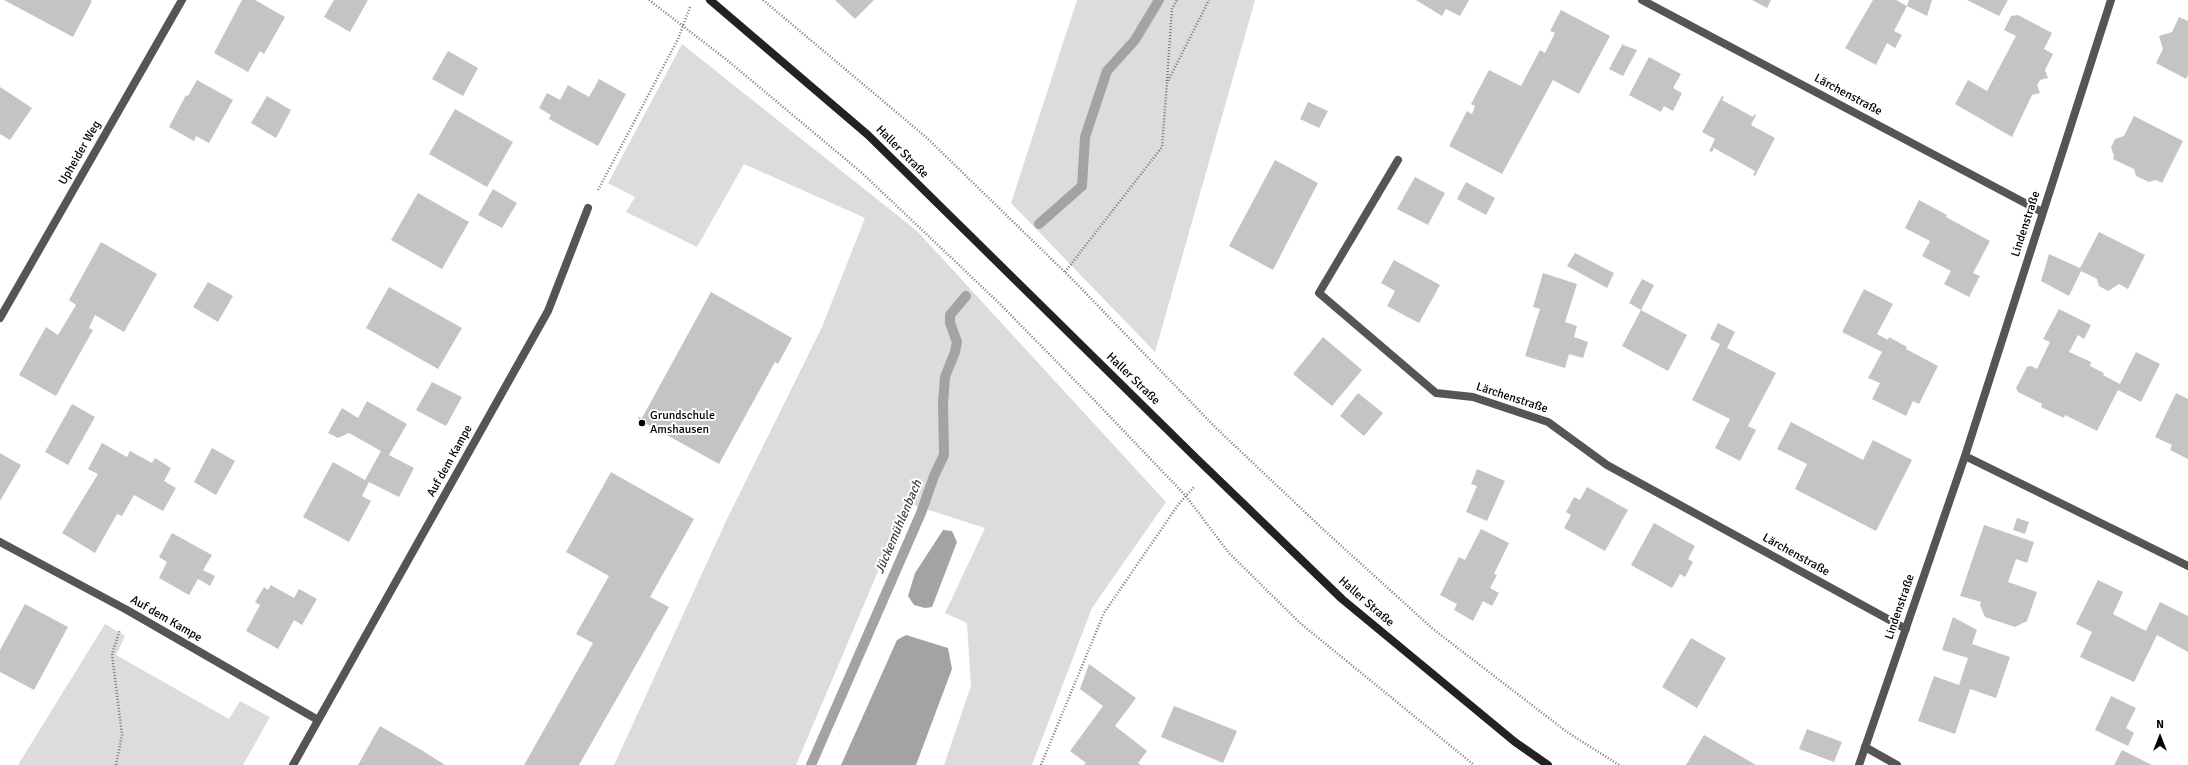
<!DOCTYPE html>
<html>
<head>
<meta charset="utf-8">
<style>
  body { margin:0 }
  #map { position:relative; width:2188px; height:765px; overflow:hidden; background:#fff; font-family:Signika,sans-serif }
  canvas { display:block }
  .north { position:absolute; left:2140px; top:717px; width:40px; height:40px; -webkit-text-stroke:3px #fff; paint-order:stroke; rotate:0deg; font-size:11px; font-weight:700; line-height:16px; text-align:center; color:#000 }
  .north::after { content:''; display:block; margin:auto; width:14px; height:18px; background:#000; clip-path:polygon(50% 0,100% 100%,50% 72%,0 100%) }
</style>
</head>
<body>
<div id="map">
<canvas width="2188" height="765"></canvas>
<div class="north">N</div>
</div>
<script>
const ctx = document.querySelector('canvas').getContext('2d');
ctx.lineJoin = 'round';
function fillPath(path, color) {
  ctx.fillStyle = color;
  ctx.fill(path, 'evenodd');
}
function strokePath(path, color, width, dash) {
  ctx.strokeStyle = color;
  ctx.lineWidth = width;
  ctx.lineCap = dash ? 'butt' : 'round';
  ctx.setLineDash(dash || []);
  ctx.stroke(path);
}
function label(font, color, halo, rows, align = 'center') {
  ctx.font = font + ' Signika,sans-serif';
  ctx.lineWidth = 4;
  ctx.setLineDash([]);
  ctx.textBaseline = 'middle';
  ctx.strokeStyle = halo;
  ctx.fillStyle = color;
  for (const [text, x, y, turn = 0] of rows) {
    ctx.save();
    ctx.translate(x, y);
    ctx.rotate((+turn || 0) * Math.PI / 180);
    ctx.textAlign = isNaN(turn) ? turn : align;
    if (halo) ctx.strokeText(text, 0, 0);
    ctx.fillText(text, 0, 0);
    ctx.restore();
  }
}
const green = new Path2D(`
  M1077,0H1255L1155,352L1011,203Z
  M682,44L917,231L1166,502L1092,608L1032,765H944L971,686L967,623L945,613L985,528L907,503L796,765H614L727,519L822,327L865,218L744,164L697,247L626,212L635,197L608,183Z
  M105,624L125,636L116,655L229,719L240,701L270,717L243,765H18Z`);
const water = new Path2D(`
  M943,530L952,531L957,542L932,607L925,608L914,605L908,596L915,573Z
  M906,635L948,648L952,669L916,765H841L897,640Z`);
const stream = new Path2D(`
  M1039,224L1082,186L1085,137L1107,71L1135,40L1159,0
  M811,765L921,513L934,476L944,455L943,403L945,377L955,352L957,342L950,323V315L966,296`);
const building = new Path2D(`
  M4,0H90L92,1L73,37Z
  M242,0H255L285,17L264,54L260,51L248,72L214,53Z
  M334,0H368L350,32L324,17Z
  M835,0H874L855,19Z
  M1416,0H1469L1460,16L1446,9L1442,16Z
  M1752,0H1771L1767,8Z
  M1873,0H1896L1907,6L1894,31L1902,35L1895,48L1887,43L1876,65L1845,48Z
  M1909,0H1932L1927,16L1907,6Z
  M1967,0H2008L1999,16Z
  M1561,10L1610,36L1579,94L1553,80L1502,174L1449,146L1467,111L1472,114L1475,106L1471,104L1489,70L1521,86L1540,50L1545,53L1555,33L1550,31Z
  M2018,15L2052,33L2044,49L2053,54L2045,70L2048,78L2040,80L2037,85L2040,93L2032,95L2012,137L1955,104L1968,80L1987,91L2016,36L2004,30L2011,16Z
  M2179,17L2188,21V75L2186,79L2156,63L2163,49L2159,36L2172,32Z
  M1623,43V45L1637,50L1623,76L1609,69Z
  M448,51L478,68L463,96L432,79Z
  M1649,57L1681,74L1673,88L1682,93L1673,111L1664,106L1661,112L1629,95Z
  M599,79L626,94L598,146L549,119L551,115L539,108L547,93L560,100L568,85L589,97Z
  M197,80L233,100L209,143L196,136L194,141L169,127L186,95L188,96Z
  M0,87L32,108L10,140L0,134Z
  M267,96L291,110L276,138L251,123Z
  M1722,96L1724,97L1722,100L1753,117L1755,114L1756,115L1751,125L1775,138L1755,176L1753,175L1755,171L1714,148L1712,152L1709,151L1715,139L1702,132Z
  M1308,102L1328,111L1319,128L1300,119Z
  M455,109L513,142L487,187L429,154Z
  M2134,116L2183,141L2162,183L2156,180L2149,182L2136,176L2134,169L2113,159L2114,156L2111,147L2115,139L2124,136Z
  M1275,160L1318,183L1273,270L1229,246Z
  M1415,177L1445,193L1428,225L1397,209Z
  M1466,182L1495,198L1486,215L1457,199Z
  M493,189L517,203L502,228L478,215Z
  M418,193L469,222L442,269L391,240Z
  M1919,200L1947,215L1946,217L1990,241L1973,273L1980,276L1969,297L1944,284L1951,271L1922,256L1930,241L1905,228Z
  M2099,232L2145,255L2128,289L2119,284L2108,291L2099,286L2097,279L2081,271L2069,296L2041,281L2049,254L2080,268Z
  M101,242L157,274L124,332L95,315L89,328L93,330L56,396L19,375L46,327L58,335L76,305L69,300Z
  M1575,253L1614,273L1607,288L1567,266Z
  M1394,260L1440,285L1419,323L1387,306L1395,291L1381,283Z
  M1543,273L1577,284L1565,322L1577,326L1574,337L1588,342L1583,358L1569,354L1565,368L1525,356L1540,309L1533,307Z
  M1642,279L1654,285L1641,310L1629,303Z
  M208,282L233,296L218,322L193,307Z
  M389,287L462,328L438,369L366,328Z
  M1864,289L1893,304L1877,334L1888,340L1889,337L1907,347L1906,349L1938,366L1919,404L1913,401L1906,416L1872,399L1880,383L1868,378L1882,352L1842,332Z
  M711,292L792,338L778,364L775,362L719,464L638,419L639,417L642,418Z
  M2059,309L2091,325L2084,339L2078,335L2069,352L2091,362L2090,366L2104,373L2103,375L2120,384L2136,352L2160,364L2141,402L2118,390L2097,431L2065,415L2064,418L2041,407L2042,404L2018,392L2016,388L2027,367L2031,366L2037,369L2050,342L2043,339Z
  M1641,310L1687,335L1668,371L1622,346Z
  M1718,323L1735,332L1727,348L1776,373L1748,426L1756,430L1740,461L1715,448L1730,419L1692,400L1720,344L1710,339Z
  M1323,337L1362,370L1332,406L1293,374Z
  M432,382L462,397L446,426L416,410Z
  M1358,393L1383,413L1364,436L1340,416Z
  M2176,393L2188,399V459L2170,450L2172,445L2155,437Z
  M367,401L407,424L389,455L414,468L399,497L369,482L362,496L371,501L349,542L303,517L333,462L365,480L381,451L349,433L338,438L328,433L342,408L358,418Z
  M72,404L95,417L68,465L45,452Z
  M1791,422L1863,460L1873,440L1912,460L1876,531L1795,489L1807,464L1777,449Z
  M102,443L127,457L130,451L152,463L155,458L171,468L164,481L176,488L163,511L134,495L122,516L117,514L95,553L62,533L98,474L88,469Z
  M212,448L235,461L216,495L194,482Z
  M0,453L21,465L0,501Z
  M1477,469L1505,481L1487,521L1466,512L1477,486L1471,484Z
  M611,472L694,519L650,597L669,607L579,765H524L593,643L576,634L609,576L566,552Z
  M1587,487L1628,510L1605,551L1564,528L1571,515L1566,512L1574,497L1580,500Z
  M2017,518L2029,522L2025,534L2013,530Z
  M1654,523L1695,546L1688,559L1693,562L1685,577L1680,574L1672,588L1631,565Z
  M1984,525L2034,542L2027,563L2016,559L2008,582L2037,592L2027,621L2015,627L1985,617L1980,605L1981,602L1960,596Z
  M1481,529L1509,543L1494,574L1497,575L1490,588L1499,593L1492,606L1483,601L1473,621L1454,610L1457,604L1440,595L1459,557L1465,560Z
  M172,533L212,555L203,570L215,576L210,586L198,579L189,595L159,578L167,562L159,557Z
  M2098,580L2123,592L2113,614L2146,631L2160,602L2188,616V652L2157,635L2134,682L2080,657L2092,632L2076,624Z
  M271,585L294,598L299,589L317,599L302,625L294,620L278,649L246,631L260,605L255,602L264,587L268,590Z
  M25,604L68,627L34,690L0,672V650Z
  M1953,617L1977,630L1972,644L2010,657L1996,698L1970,689L1955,734L1918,721L1934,676L1959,685L1968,658L1942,650Z
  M1691,638L1726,658L1697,708L1662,687Z
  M1089,664L1136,698L1115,726L1147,751L1138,763L1141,765H1084L1086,763L1070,751L1103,706L1080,689Z
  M2111,696L2136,708L2126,728L2134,733L2128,746L2095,730Z
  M1174,706L1237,731L1223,763L1161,737Z
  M380,726L423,751L445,765H358Z
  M1807,729L1842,742L1834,762L1799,749Z
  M1704,735L1756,765H1686Z
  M2122,750L2152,765H2114Z`);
const path = new Path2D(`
  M649,0L727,60L862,173L1000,304L1095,401L1185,495L1229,553L1300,623L1474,765
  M763,0L927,138L1073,280L1216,428L1326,532L1433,629L1567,732L1619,765
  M1167,81L1172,9L1177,0
  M598,190L678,39L690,7
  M1065,272L1162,147L1167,83L1209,0
  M116,765L122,735L112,654L120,630
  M1041,765L1104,613L1178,505L1195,486`);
const service = new Path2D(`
  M1865,747L1897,765`);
const minor = new Path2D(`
  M1642,0L2042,212
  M1398,160L1319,293L1436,393L1473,397L1548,422L1607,465L1906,629
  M0,318L182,0
  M1965,456L2188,566
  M0,542L127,610L318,720
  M293,765L548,311L588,208
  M1859,765L1965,456L2111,0`);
const secondary = new Path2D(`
  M710,0L868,135L1193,455L1342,599L1515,742L1548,765`);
const markers = [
  [642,423,4,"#000"]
];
const streetNames = [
  ["Lärchenstraße",1848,95,28],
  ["Haller Straße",902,152,45],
  ["Upheider Weg",80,153,-60],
  ["Lindenstraße",2026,224,-72],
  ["Haller Straße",1133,379,44],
  ["Lärchenstraße",1512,398,18],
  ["Auf dem Kampe",450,461,-61],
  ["Lärchenstraße",1796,555,29],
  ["Haller Straße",1366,602,41],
  ["Lindenstraße",1900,607,-71],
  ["Auf dem Kampe",166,619,30]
];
const poiNames = [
  ["Grundschule",650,416],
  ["Amshausen",650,430]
];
const waterNames = [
  ["Jückemühlenbach",899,527,-67]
];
fillPath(green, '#dcdcdc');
fillPath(water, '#a3a3a3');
strokePath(stream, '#a3a3a3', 10);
fillPath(building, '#c4c4c4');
strokePath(path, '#777', 2.5, [1, 2]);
strokePath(service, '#555', 8);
strokePath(minor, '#555', 8);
strokePath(secondary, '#222', 8);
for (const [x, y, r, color] of markers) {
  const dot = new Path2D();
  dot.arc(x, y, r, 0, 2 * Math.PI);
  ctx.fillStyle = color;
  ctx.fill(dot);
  strokePath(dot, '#fff', 1.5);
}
label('12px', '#000', '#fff', streetNames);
label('12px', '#000', '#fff', poiNames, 'left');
label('italic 13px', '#444', '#fff', waterNames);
</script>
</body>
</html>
